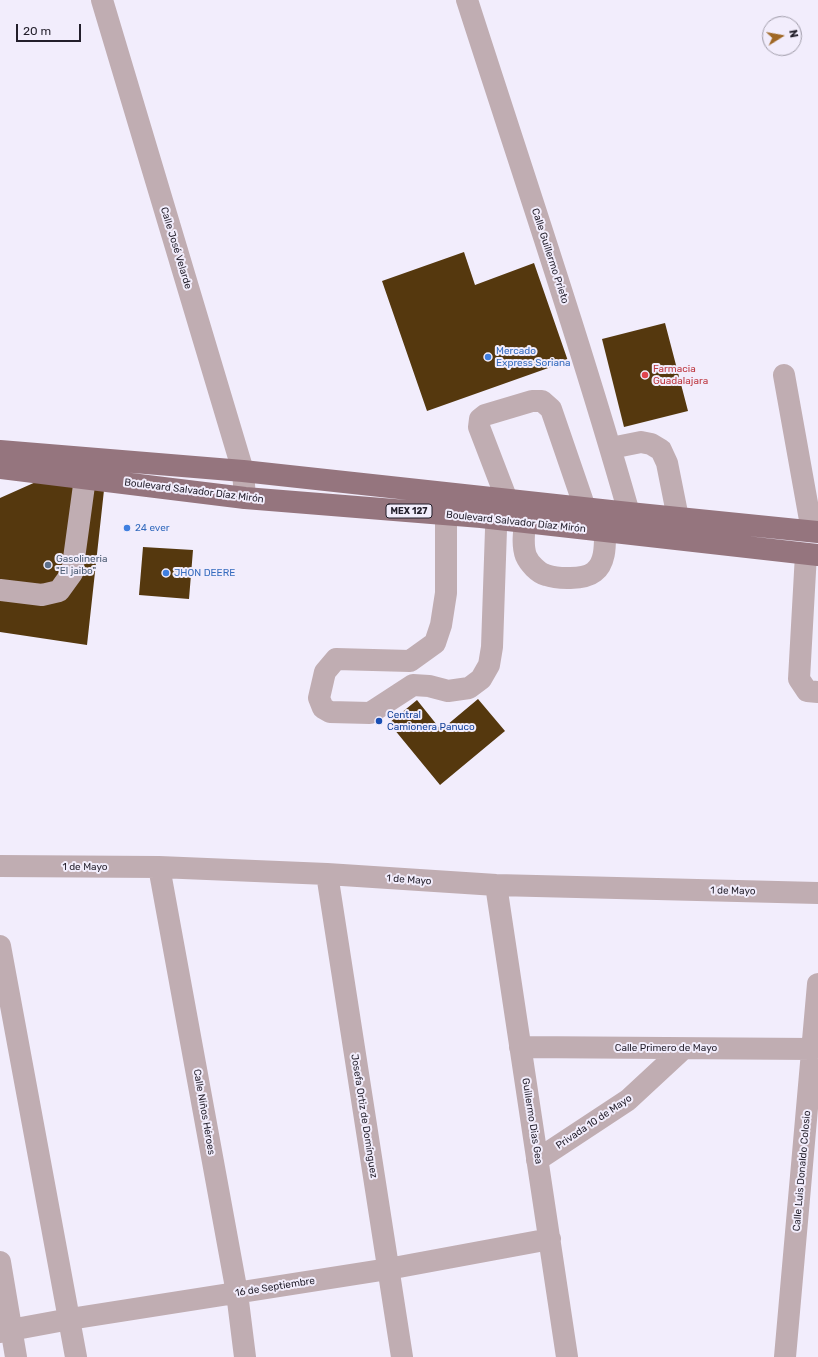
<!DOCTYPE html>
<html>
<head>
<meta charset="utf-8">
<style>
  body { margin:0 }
  #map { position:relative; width:818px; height:1357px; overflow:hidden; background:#f2edfc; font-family:Rubik,sans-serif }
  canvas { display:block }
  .north { position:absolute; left:762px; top:16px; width:40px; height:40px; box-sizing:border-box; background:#f2edfc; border:1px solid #9f9ba8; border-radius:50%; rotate:79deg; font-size:11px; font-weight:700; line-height:16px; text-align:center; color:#231f2b }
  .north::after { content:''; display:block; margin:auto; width:14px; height:18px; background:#a06825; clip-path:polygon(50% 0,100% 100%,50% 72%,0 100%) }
  .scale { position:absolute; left:16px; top:24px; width:65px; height:18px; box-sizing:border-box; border:2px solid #231f2b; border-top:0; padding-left:5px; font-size:12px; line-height:14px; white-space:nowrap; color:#231f2b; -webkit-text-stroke:3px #f2edfc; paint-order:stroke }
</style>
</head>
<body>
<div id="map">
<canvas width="818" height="1357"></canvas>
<div class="north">N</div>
<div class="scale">20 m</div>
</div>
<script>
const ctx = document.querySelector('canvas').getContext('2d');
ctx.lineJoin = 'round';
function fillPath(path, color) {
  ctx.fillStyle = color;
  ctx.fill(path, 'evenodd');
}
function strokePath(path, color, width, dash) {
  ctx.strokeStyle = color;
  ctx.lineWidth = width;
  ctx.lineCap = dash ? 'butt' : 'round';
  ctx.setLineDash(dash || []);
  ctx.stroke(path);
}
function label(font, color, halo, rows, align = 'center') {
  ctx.font = font + ' Rubik,sans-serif';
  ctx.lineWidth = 4;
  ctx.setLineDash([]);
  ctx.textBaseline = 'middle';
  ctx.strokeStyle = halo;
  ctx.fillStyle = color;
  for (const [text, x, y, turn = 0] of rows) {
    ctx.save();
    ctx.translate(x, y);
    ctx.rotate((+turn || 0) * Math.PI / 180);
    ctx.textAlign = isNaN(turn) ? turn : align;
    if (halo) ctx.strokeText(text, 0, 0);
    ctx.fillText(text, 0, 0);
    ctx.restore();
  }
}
const building = new Path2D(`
  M464,252L475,285L534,263L568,361L427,411L382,281Z
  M665,323L688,411L624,427L602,339Z
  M47,477L105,481L87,645L0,632V498Z
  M143,547L193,550L189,599L139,595Z
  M478,699L505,731L440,785L389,723L417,700L441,730Z`);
const minor = new Path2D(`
  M102,0L243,471L245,498
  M467,0C522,171 580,341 629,513
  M784,375L812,531
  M611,448L641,442L651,444L661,450L667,463L678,518
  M447,496L446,514V593L441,625L435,643L410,661L336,659L325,672L319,698L323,708L330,712L370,713L413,685L429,686L448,691L469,688L481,679L489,665L492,647L497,500
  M507,500L479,427L480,419L485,415L532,401H542L551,409L585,508
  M525,522C524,533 522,545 526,556C529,563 538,573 546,575C557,579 584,580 594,572C606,563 605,544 605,531
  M806,554L799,679L807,691L818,692
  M0,590L42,595L59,591L72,573L85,478
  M0,866L159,867L327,874L496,885L818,893
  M159,867L237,1293L245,1357
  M327,874L402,1357
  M496,885L567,1357
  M0,946L76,1357
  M520,1047L812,1049
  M537,1160L628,1100L683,1049
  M0,1262L16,1357
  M0,1332L70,1319L388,1269L550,1239
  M785,1357L818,984`);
const major = new Path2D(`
  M0,451L243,471L629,513L818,532
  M0,468L245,498L481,517L818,555`);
const markers = [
  [488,357,4,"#3f7fe0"],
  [645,375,4,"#e0444e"],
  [127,528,4,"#3f7fe0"],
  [48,565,4,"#5c6f8a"],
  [166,573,4,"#3f7fe0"],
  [379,721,4,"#1a4fb4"]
];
const shields = [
  [409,511,46]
];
const shieldNames = [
  ["MEX 127",409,511]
];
const streetNames = [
  ["Calle José Velarde",176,248,73],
  ["Calle Guillermo Prieto",550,256,72],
  ["Boulevard Salvador Díaz Mirón",194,491,7],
  ["Boulevard Salvador Díaz Mirón",516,522,6],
  ["1 de Mayo",85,867],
  ["1 de Mayo",409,880,4],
  ["1 de Mayo",733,891,1],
  ["Calle Primero de Mayo",666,1048],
  ["Calle Niños Héroes",204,1112,80],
  ["Josefa Ortiz de Domínguez",364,1116,81],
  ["Guillermo Dias Gea",532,1121,81],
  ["Privada 10 de Mayo",594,1122,-34],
  ["Calle Luis Donaldo Colosio",802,1171,-85],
  ["16 de Septiembre",275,1287,-9]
];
const shopNames = [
  ["Mercado",496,351],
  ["Express Soriana",496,363],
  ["24 ever",135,528],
  ["JHON DEERE",174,573]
];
const healthNames = [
  ["Farmacia",653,369],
  ["Guadalajara",653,381]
];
const serviceNames = [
  ["Gasolineria",56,559],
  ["\"El jaibo\"",56,571]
];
const transitNames = [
  ["Central",387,715],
  ["Camionera Panuco",387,727]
];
fillPath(building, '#55380e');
strokePath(minor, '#c0adb2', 22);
strokePath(major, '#95757e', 22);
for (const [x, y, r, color] of markers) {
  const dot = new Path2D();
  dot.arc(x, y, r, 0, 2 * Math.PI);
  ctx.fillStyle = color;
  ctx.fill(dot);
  strokePath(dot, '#f2edfc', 1.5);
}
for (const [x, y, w] of shields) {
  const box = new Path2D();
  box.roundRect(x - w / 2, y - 7, w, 14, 3);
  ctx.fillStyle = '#f2edfc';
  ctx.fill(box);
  strokePath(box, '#231f2b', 1);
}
label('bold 9px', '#231f2b', null, shieldNames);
label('10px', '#231f2b', '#f2edfc', streetNames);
label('10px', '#366cbe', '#f2edfc', shopNames, 'left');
label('10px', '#be3a42', '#f2edfc', healthNames, 'left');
label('10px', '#4e5e75', '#f2edfc', serviceNames, 'left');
label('10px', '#164399', '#f2edfc', transitNames, 'left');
</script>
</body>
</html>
